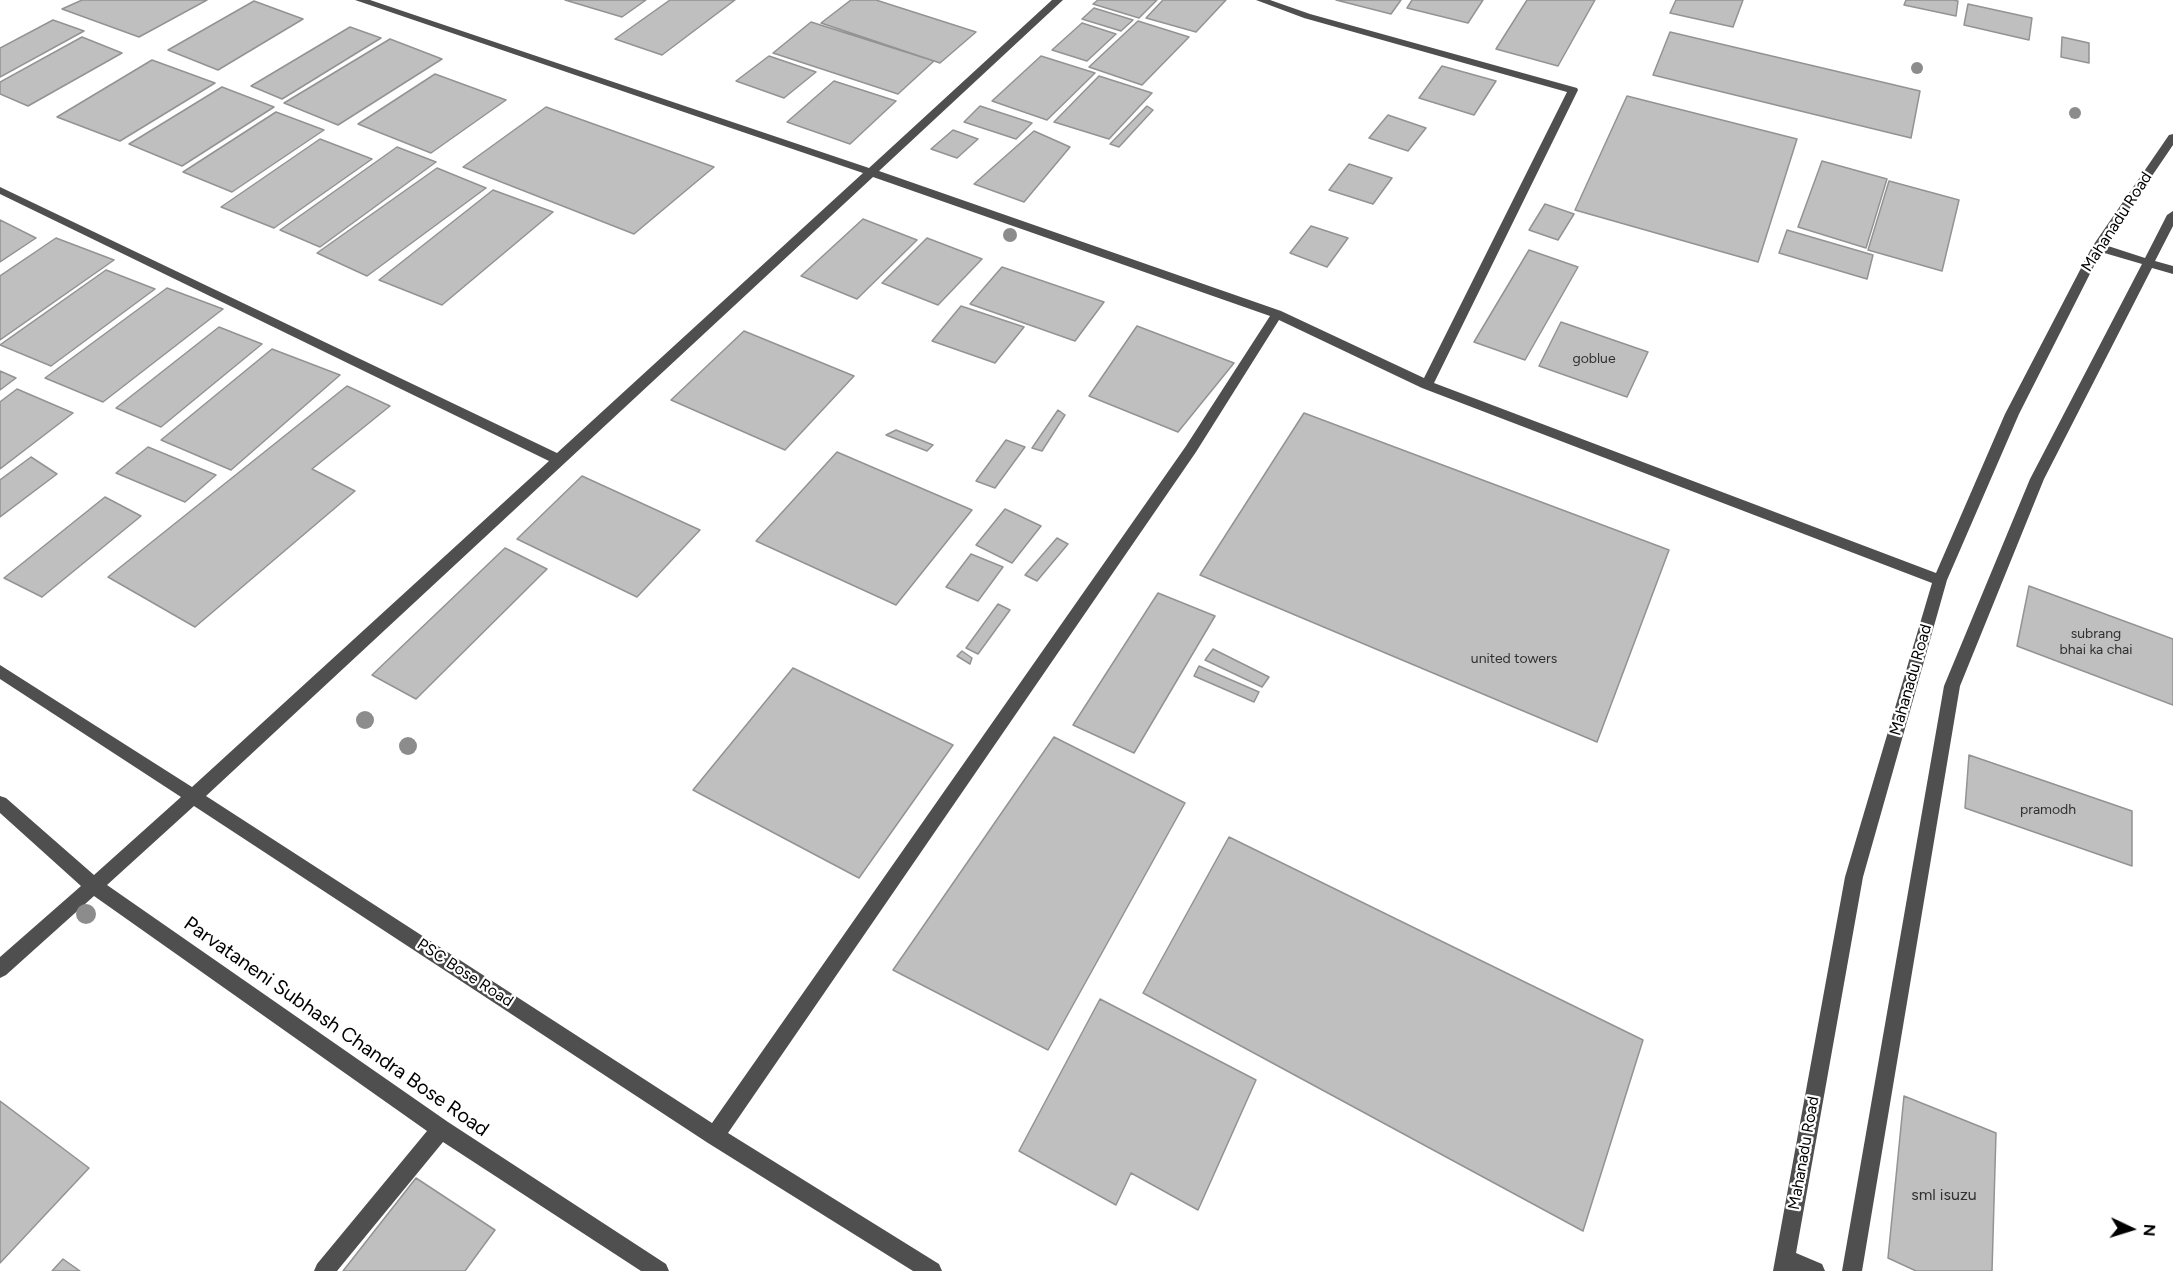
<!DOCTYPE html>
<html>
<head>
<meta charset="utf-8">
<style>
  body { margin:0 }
  #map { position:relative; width:2173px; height:1271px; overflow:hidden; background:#fff; font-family:Figtree,sans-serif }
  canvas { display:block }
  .north { position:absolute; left:2101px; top:1199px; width:60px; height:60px; -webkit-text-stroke:4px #fff; paint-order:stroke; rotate:94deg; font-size:16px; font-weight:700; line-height:24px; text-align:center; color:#000 }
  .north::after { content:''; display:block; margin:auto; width:21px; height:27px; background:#000; clip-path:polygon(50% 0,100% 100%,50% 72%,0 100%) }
</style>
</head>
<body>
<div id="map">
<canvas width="2173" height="1271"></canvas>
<div class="north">N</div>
</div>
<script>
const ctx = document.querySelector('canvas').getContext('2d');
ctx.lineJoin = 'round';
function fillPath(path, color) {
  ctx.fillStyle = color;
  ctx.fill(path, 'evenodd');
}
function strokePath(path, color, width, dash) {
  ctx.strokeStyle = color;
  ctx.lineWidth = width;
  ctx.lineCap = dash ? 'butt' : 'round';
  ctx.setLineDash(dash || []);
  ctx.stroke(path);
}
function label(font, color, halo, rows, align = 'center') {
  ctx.font = font + ' Figtree,sans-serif';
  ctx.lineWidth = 4.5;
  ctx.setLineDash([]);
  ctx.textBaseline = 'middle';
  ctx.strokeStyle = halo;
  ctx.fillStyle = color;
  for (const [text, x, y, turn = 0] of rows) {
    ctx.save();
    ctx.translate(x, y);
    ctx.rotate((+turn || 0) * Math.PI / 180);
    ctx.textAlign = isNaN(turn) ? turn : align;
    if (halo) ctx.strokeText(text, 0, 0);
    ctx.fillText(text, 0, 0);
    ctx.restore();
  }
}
const building = new Path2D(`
  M82,0H207L139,37L62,9Z
  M565,0H646L622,17Z
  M670,0H735L662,55L615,39Z
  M851,0H876L976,32L940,63L821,23Z
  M1098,0H1157L1139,18L1093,4Z
  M1163,0H1226L1196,32L1146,18Z
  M1336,0H1401L1391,14Z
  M1412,0H1483L1468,23L1407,8Z
  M1527,0H1595L1558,66L1496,49Z
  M1676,0H1743L1733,27L1670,13Z
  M1906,0H1953L1958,1L1956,16L1904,5Z
  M254,1L303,19L218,70L168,50Z
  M1968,4L2032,18L2029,40L1964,25Z
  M1094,8L1133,20L1121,31L1082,19Z
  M53,20L84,31L0,77V48Z
  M1138,21L1189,37L1142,85L1089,67Z
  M811,22L934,61L898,94L773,53Z
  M1082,23L1116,34L1087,61L1052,50Z
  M350,27L381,38L282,99L251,86Z
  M1670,32L1920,91L1911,138L1653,75Z
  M82,37L122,53L28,106L0,94V82Z
  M2062,37L2089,43V63L2061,57Z
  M390,39L442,59L338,125L284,103Z
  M769,56L816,72L784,98L736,81Z
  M1041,56L1095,73L1047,120L992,101Z
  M152,60L215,83L120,141L57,117Z
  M1442,66L1496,81L1474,115L1419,98Z
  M435,74L506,100L431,153L358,124Z
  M1099,76L1152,93L1109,139L1054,122Z
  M834,81L896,101L850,144L787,122Z
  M222,87L274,107L182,166L129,144Z
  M1627,96L1797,139L1758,262L1575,210Z
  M980,106L1032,123L1016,139L964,122Z
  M1147,106L1153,110L1119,147L1110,144Z
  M546,107L714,167L634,234L463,167Z
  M276,112L324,130L232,192L183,172Z
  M1388,115L1426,128L1408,151L1369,138Z
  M953,130L978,139L957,158L931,149Z
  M1034,131L1070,147L1024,202L974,184Z
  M320,139L372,159L274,228L221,207Z
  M397,147L436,162L320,247L280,230Z
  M1822,161L1887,179L1866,248L1798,227Z
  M1349,164L1392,178L1373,204L1329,190Z
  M437,168L486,188L367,276L317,253Z
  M1889,181L1959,200L1942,271L1868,250Z
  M493,190L553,212L442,305L379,280Z
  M1545,204L1574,214L1558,240L1529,230Z
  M863,219L917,240L857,299L801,276Z
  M0,220L36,238L0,262Z
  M1311,226L1348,238L1327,267L1290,253Z
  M1787,230L1873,255L1867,279L1779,253Z
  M56,238L114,260L0,340V276Z
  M927,238L982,259L938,305L882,283Z
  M1529,250L1578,267L1525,360L1474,342Z
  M1002,267L1104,302L1075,341L970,304Z
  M106,270L155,289L51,366L0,345Z
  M167,288L223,309L103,402L45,378Z
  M961,306L1024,327L995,363L932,341Z
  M1561,322L1648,352L1627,397L1539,366Z
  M1137,326L1234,363L1178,432L1089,396Z
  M219,327L262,344L161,427L116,408Z
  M744,331L854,376L785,450L671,400Z
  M272,349L340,375L231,470L161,440Z
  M0,371L16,378L0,390Z
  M347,386L390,406L312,469L355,491L195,627L108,577Z
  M17,389L73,413L0,469V402Z
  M1058,410L1065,415L1042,451L1032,448Z
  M1304,413L1669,550L1597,742L1200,575Z
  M896,430L933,445L927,451L886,435Z
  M1006,440L1025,447L995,488L976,481Z
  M148,447L216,475L185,502L116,473Z
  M837,452L972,510L896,605L756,541Z
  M31,457L57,474L0,517V480Z
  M582,476L700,530L637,597L517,539Z
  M105,497L141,516L42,597L4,578Z
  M1005,509L1041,526L1012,563L976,545Z
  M1057,538L1068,544L1037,581L1025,575Z
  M505,548L547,569L416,699L372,675Z
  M971,554L1003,567L978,601L946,587Z
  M2029,586L2173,639V705L2017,646Z
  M1158,593L1215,616L1134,753L1073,725Z
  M998,604L1010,610L978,654L966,648Z
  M1213,649L1269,677L1262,687L1205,660Z
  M962,651L972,658L970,664L957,656Z
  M1199,666L1259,692L1254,702L1194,676Z
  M793,668L953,745L859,878L693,790Z
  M1054,737L1185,803L1048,1050L893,970Z
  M1969,755L2132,811V866L1965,808Z
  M1229,837L1643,1040L1583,1231L1143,993Z
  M1100,999L1256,1080L1198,1210L1131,1173L1116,1205L1019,1151Z
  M1904,1096L1996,1133L1992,1271H1916L1888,1258Z
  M0,1101L89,1168L0,1263Z
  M416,1178L495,1230L465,1271H343Z
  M63,1259L80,1271H52Z`);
const minor = new Path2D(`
  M355,0H370L869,168L1052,0H1063L879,171L1281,311L1424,378L1567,92L1304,18L1256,0H1270L1310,14L1577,88L1578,90L1434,383L1936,573L2005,414L2092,247L2169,135L2173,134V145L2105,245L2145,258L2167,215L2173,211V226L2155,261L2173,266V274L2152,268L2044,479L1960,686L1862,1271H1842L1944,686L2030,479L2142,264L2101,252L2019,414L1947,580L1863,877L1796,1253L1822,1264L1825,1271H1773L1845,877L1932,583L1422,388L1279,320L1196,452L728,1133L939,1264L942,1271H913L708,1143L194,806L107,885L448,1122L666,1264L669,1271H641L443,1142L337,1271H314L317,1264L427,1131L94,896L6,975L0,978V957L81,886L0,813V796L6,798L94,875L181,797L0,679V665L192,787L549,461L0,194V187L557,453L863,173ZM873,177L1270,316L1186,446L712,1123L206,796Z`);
const trees = [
  [1917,68,6],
  [2075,113,6],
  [1010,235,7],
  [365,720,9],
  [408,746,9],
  [86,914,10]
];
const numberNames = [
  ["goblue",1594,359],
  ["subrang",2096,634],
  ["bhai ka chai",2096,650],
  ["united towers",1514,659],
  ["pramodh",2048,810]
];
const streetNames = [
  ["Mahanadu Road",2117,222,-57],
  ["Mahanadu Road",1911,680,-74],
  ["PSC Bose Road",465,973,33],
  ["Mahanadu Road",1804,1153,-80]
];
const nearNumbernames = [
  ["sml isuzu",1944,1195]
];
const nearStreetnames = [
  ["Parvataneni Subhash Chandra Bose Road",336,1027,35]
];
fillPath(building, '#bfbfbf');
strokePath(building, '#939393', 1.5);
fillPath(minor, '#4f4f4f');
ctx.fillStyle = '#8c8c8c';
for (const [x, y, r] of trees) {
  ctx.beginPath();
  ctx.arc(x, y, r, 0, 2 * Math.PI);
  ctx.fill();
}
label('14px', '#303030', null, numberNames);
label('16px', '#000', '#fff', streetNames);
label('16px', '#303030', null, nearNumbernames);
label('20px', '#000', '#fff', nearStreetnames);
</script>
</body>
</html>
